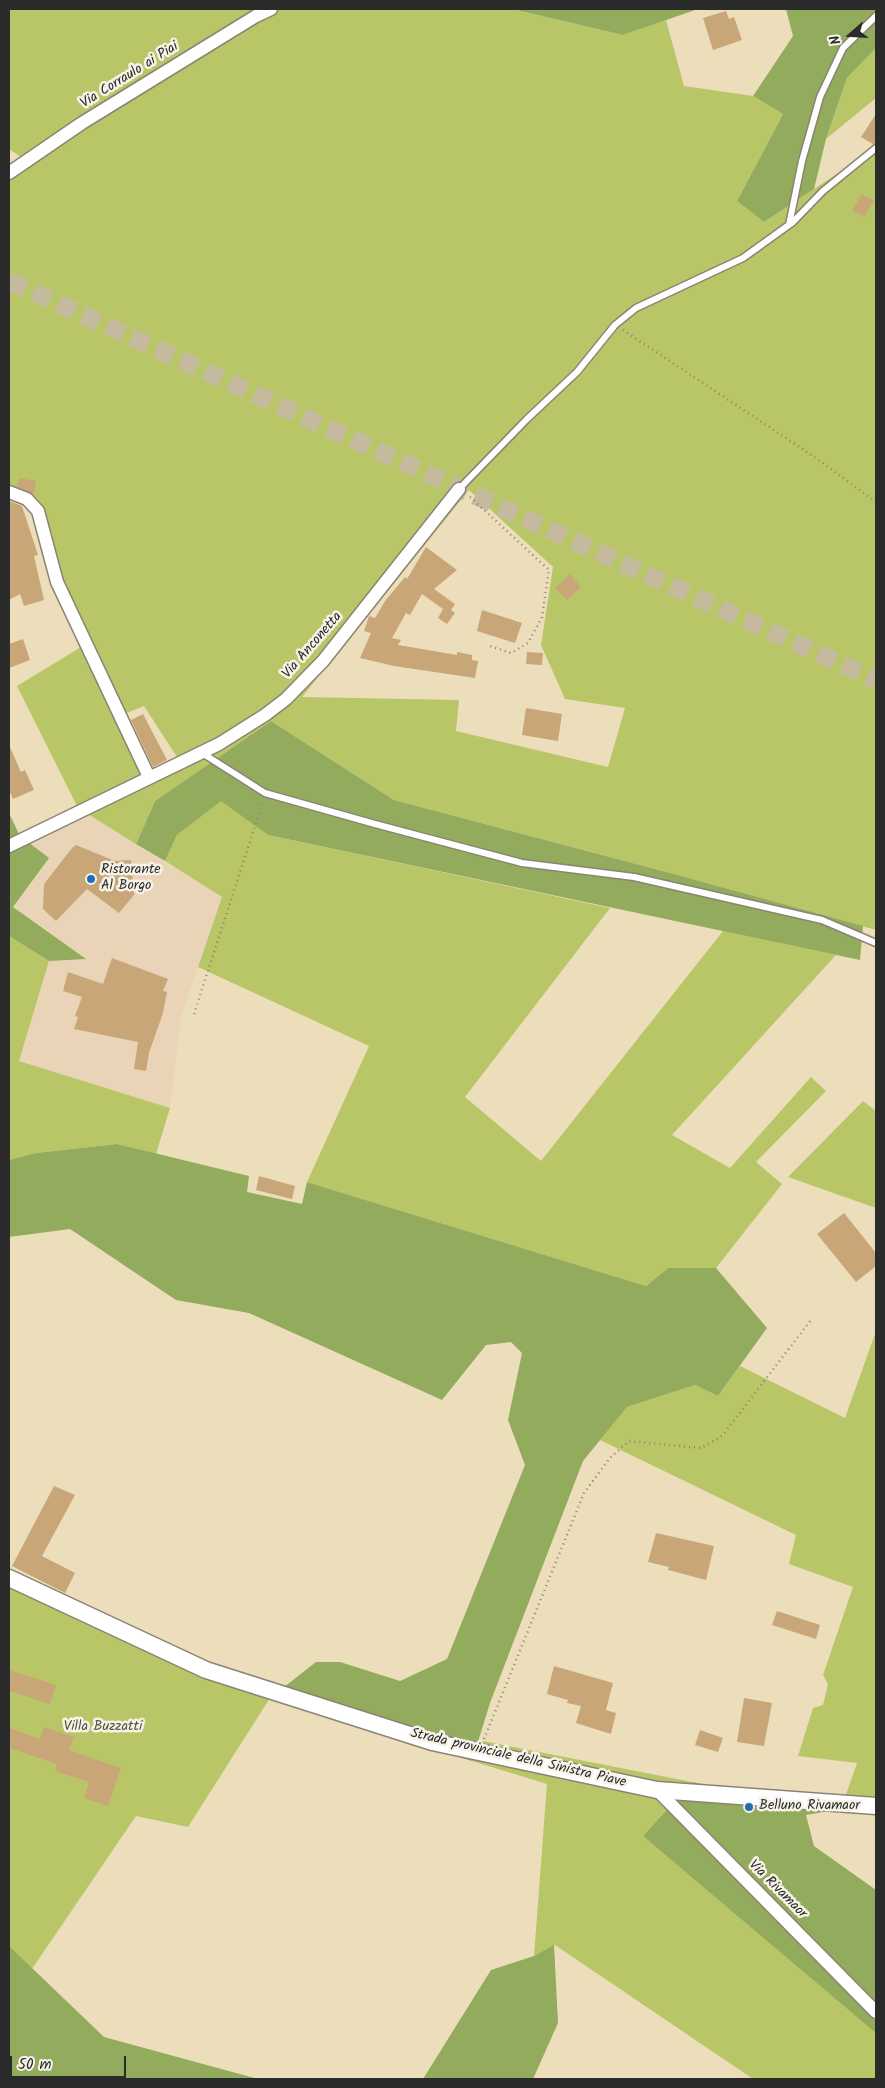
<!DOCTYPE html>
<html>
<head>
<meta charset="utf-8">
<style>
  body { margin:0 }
  #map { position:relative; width:885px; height:2088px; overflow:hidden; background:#ecdebb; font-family:Kalam,sans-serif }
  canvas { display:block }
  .frame { position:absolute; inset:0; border:10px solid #2b2b2b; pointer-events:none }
  .north { position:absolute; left:825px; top:10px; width:50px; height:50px; -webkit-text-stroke:4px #f7f3e8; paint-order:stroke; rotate:251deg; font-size:14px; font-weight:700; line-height:20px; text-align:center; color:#2b2b2b }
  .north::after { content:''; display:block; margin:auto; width:18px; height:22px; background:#2b2b2b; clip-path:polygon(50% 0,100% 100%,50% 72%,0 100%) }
  .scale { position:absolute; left:10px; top:2056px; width:116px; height:22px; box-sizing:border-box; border:2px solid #2b2b2b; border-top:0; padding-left:6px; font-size:15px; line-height:18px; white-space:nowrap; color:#2b2b2b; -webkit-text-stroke:4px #f7f3e8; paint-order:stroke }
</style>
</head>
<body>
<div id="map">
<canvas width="885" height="2088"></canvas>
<div class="frame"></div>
<div class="north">N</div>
<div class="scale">50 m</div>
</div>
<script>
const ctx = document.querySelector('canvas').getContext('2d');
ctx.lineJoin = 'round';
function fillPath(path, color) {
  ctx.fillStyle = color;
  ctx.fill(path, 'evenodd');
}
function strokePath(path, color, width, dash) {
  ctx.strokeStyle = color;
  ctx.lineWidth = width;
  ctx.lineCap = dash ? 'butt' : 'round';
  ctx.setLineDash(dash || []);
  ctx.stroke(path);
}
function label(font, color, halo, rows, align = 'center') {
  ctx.font = font + ' Kalam,sans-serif';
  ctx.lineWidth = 5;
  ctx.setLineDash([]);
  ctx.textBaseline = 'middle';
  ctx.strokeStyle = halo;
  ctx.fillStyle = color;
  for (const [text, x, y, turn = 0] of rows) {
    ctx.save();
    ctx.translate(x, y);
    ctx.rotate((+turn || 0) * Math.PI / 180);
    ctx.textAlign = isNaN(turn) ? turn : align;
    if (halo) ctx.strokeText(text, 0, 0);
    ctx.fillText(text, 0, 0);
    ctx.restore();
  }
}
const built = new Path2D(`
  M78,808L222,897L181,1016L170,1108L19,1061L49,961L86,959L13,907L48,858L20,836Z`);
const green = new Path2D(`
  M9,9H512L623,35L666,20L684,86L753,96L783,114L737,201L764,222L876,148V930L674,874L394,800L271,721L155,801L136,844L78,808L17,686L86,644L34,515L9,490V177L27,161L9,149ZM469,490L553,567L541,645L565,699L625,708L608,767L456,731L459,700L302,697ZM144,706L181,763L148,779L119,716Z
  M876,48V98L826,139L847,78Z
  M221,800L268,835L610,908L465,1097L541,1161L723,931L836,955L672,1135L730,1168L811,1077L826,1091L756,1162L782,1184L716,1268H668L646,1286L307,1182L369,1046L198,967L222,897L165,861L177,835Z
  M9,936L49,961L19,1061L170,1108L156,1154L117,1144L36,1153L9,1160Z
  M863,1101L876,1111V1208L788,1177Z
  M876,1331V1811L841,1809L857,1763L798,1756L813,1708L823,1705L828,1684L823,1675L853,1587L789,1564L796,1535L600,1440L627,1407L695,1385L718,1396L740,1366L845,1418Z
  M9,1578L270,1698L188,1827L136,1816L32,1969L9,1946Z
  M478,1740L692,1782L643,1836L868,2024L876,2033V2079H753L555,1945L534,1956L547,1784L472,1761Z`);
const forest = new Path2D(`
  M512,9H698L623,35Z
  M786,9H876V48L847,78L826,139L814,189L764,222L737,201L783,114L753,96L793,36Z
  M271,721L394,800L674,874L863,926L860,960L268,835L221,801L177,835L165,861L136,844L155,801Z
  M9,813L20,836L49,858L13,907L86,959L49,961L9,936Z
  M117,1144L249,1176L247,1192L302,1204L307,1182L646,1286L668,1268H716L767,1328L718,1396L695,1385L627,1407L583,1461L490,1703L472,1761L270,1698L316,1662H340L400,1681L447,1659L525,1465L508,1420L522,1353L511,1342L486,1345L442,1400L249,1313L176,1300L70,1229L9,1237V1160L36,1153Z
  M692,1782L841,1809L806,1815L814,1846L876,1890V2033L643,1836Z
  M554,1945L558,2023L533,2079H423L491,1970L534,1956Z
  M9,1946L104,2037L258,2079H9Z`);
const building = new Path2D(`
  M726,11L729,19L734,17L742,40L713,50L703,18Z
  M876,114V143L873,144L861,137Z
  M862,194L874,201L864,217L852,210Z
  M19,478L36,481L34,494L17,487Z
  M9,501L22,506L38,555L34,556L44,600L24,606L20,594L9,600Z
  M426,547L457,570L434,589L455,604L451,610L455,613L447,624L438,618L443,609L422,594L410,615L406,613L392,638L401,640L398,645L457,655V652L472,655V660L478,661L475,678L394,666L360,658L371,633L364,631L369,616L375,618L385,601L405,577L407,579Z
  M570,574L581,587L567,600L555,588Z
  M482,610L522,623L515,643L477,631Z
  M23,639L30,660L9,668V644Z
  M527,652L543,653L542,665L526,664Z
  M526,708L562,714L558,741L522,735Z
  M143,714L167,760L153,767L131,720Z
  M9,745L21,772L25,770L34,790L13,799L9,790Z
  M76,845L115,861L131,860L134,895L119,913L87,889L56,921L43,909L44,884L72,848Z
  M112,958L168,979L163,991L167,992L163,1013L149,1053L146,1071L134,1069L138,1042L74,1029L78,1017L75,1016L82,997L63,991L68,972L103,984Z
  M259,1176L295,1186L292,1199L256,1190Z
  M844,1213L876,1253V1266L856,1282L817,1234Z
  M54,1486L75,1495L42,1556L75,1573L65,1593L12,1566Z
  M656,1533L714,1546L706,1580L668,1570L669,1567L648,1562Z
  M777,1611L820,1625L816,1639L772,1625Z
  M554,1666L613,1683L606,1710L616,1713L611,1734L576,1723L581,1706L567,1703L568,1700L547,1694Z
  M9,1670L56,1685L50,1704L9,1691Z
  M744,1698L772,1703L764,1746L737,1742Z
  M44,1727L74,1737L69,1750L121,1768L108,1806L84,1798L89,1782L55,1771L57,1764L9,1748V1728L40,1739Z
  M700,1730L723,1738L718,1752L695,1745Z`);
const secondaryTunnel = new Path2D(`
  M9,281L876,680`);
const path = new Path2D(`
  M623,330L813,456L876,502
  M470,497L549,570L542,617L528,643L511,653L487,645
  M194,1014L262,804
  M484,1739L584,1493L610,1458L629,1441L701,1448L722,1436L811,1320`);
const service = new Path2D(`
  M789,225L802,161L820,97L843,48L876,16
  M459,489L527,419L577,372L615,325L636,308L743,258L793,222L823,191L876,148
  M202,753L265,793L375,824L522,863L634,877L822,920L876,943`);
const minor = new Path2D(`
  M9,173L82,123L256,16L271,9
  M9,492L27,499L38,511L57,582L149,777
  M9,846L219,744L265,715L286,699L323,661L459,489
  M657,1790L876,2012`);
const tertiary = new Path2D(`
  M9,1578L206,1670L432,1742L657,1790L876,1806`);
const markers = [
  [91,879,5,"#1f6fb2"],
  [749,1807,5,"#1f6fb2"]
];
const streetNames = [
  ["Via Corraulo ai Piai",130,76,-32],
  ["Via Anconetta",313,646,-49],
  ["Strada provinciale della Sinistra Piave",518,1759,13],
  ["Via Rivamaor",777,1890,45]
];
const poiNames = [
  ["Ristorante",101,871],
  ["Al Borgo",101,887],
  ["Belluno Rivamaor",759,1807]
];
const parkNames = [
  ["Villa Buzzatti",103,1728]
];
fillPath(built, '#e9d4b8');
fillPath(green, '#b9c668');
fillPath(forest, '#92ab5c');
fillPath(building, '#c9a677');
strokePath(secondaryTunnel, '#c5ba9e', 18, [18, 9]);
strokePath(service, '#8c8473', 9);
strokePath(minor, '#8c8473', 15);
strokePath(tertiary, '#8c8473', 19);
strokePath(path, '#8c8473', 2.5, [1, 4]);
strokePath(service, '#fff', 6);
strokePath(minor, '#fff', 12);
strokePath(tertiary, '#fff', 16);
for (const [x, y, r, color] of markers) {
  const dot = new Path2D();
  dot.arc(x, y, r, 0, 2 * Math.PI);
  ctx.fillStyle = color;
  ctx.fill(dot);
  strokePath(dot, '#f7f3e8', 2);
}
label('14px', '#2b2b2b', '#f7f3e8', streetNames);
label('14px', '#2b2b2b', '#f7f3e8', poiNames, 'left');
label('14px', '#4e523a', '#f7f3e8', parkNames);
</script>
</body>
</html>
